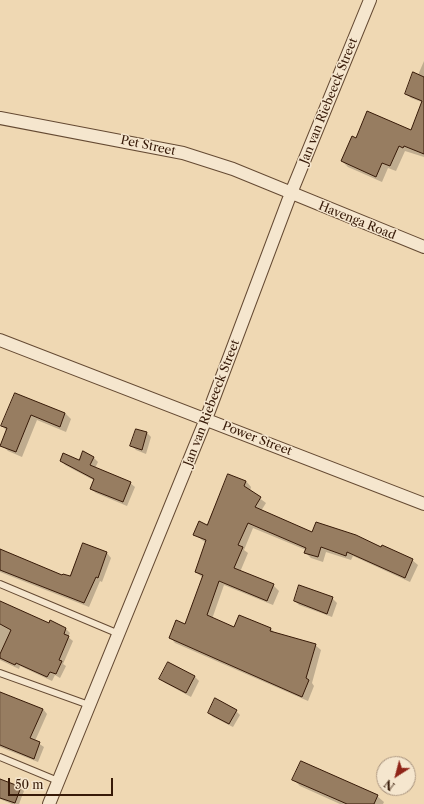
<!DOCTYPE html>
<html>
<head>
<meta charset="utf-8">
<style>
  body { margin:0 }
  #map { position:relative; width:424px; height:804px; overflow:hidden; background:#efd8b3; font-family:"Libre Caslon Text",serif }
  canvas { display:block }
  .north { position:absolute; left:376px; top:756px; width:40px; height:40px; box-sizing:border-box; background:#f5e6ce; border:1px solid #a9947f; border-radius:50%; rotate:216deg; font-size:11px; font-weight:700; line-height:16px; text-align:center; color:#371a08 }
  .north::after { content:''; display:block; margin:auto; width:14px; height:18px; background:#8f2418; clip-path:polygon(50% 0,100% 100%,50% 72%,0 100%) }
  .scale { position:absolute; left:8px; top:778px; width:105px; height:18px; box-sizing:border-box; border:2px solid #371a08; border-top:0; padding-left:5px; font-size:12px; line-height:14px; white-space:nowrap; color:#371a08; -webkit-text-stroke:3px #f5e6ce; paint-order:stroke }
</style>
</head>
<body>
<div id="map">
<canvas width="424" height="804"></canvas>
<div class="north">N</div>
<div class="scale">50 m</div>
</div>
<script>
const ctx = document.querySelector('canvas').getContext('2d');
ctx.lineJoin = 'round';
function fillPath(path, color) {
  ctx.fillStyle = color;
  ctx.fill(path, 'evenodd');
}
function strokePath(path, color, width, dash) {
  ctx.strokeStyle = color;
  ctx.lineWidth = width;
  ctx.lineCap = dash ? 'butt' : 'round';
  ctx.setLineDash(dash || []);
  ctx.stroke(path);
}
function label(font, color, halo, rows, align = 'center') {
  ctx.font = font + ' "Libre Caslon Text",serif';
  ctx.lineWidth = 3;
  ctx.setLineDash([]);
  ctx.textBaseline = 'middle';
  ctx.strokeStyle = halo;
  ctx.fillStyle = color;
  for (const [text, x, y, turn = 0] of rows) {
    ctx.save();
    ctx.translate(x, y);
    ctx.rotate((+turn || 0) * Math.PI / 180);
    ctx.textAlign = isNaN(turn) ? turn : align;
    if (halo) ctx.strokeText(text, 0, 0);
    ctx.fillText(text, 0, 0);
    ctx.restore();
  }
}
const shadow = new Path2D(`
  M424,61V103L411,98L406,94L418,75Z
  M424,107V157L405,151L396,171L388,168L382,182L348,167L342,161L357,139L412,132Z
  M15,394L65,413L71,419L66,432L37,420L22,457L8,451L2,445L7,431L2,426Z
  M136,430L147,433L151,437L146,454L136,450L132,446Z
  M94,458L98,462L95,468L130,483L135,487L127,506L96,493L91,489L95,481L65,465L61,460L79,461Z
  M246,481L251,487L250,491L266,503L261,511L313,533L381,548L412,560L418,565L410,582L353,556L351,560L326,552L323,562L311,558L305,552L306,550L253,528L244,550L248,553L240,572L273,585L279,591L273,605L224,585L212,619L235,628L240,617L271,629L275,633L315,645L321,650L312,683L314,686L308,701L175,643L170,637L185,626L203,578L196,572L206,543L194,534L207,526Z
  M83,544L107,553L111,558L102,582L100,581L89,607L0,572V551L63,577L70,578Z
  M332,598L337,603L332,617L299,605L295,601Z
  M0,602L49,624L50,621L66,629L70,633L68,637L73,641L63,664L66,666L60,678L55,675L52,681L20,666L19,669L0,660Z
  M169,663L195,677L199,681L191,697L165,683L161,679Z
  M0,693L43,709L47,714L35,741L44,747L38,762L0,747Z
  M236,711L240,715L233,727L213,717L209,713Z
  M0,780L20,788L24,791L19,804H12L0,799Z
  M294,780L377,796L384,802L383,804H340L300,786Z`);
const building = new Path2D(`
  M413,72L424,77V154L404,146L403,148L399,146L390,166L382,163L376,177L341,161L352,136L356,138L367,111L411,130L422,101L405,94Z
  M15,393L65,413L60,427L31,415L16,452L0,446L7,428L1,426Z
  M136,429L147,432L142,450L130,446Z
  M83,451L94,457L90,465L131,482L123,502L90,489L94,479L60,461L63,453L79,460Z
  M228,474L246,481L244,486L261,497L255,507L312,532L316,522L356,535L381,547L382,545L413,559L405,578L347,552L346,556L321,547L318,557L304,553L306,548L248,523L238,545L243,547L234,568L274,584L267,601L219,581L207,615L234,627L239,615L271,628L270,631L316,644L306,678L309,680L302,697L169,638L176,620L185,624L203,575L195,572L206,540L193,535L199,521L207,525Z
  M83,543L107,552L98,578L96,577L84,603L0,570V549L62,575L63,574L70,576Z
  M299,585L333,597L327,614L294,601Z
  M0,601L49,623L50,620L66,628L64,634L69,636L59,660L62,661L56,674L50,672L47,677L16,663L15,665L0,658V654L11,630L0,624Z
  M168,662L195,676L186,693L159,679Z
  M0,692L43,709L30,738L40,742L34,759L0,745Z
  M215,698L237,710L229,724L208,713Z
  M301,761L378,795L374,804H347L292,780Z
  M0,779L21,787L15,803L0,798Z`);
const lane = new Path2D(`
  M0,584L119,634
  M0,673L89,705
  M0,757L58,781`);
const street = new Path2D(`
  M0,118L183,153L233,169L424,247
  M0,340L424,504
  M49,804L206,419L291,193L370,0`);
const streetNames = [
  ["Jan van Riebeeck Street",329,101,-68],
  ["Pet Street",148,146,12],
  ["Havenga Road",357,221,22],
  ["Jan van Riebeeck Street",212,403,-69],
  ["Power Street",257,439,21]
];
fillPath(shadow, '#0003');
fillPath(building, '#977d61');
strokePath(building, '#371a08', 1);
strokePath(lane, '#654a33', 8);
strokePath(street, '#654a33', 14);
strokePath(lane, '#f5e6ce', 6);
strokePath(street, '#f5e6ce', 12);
label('12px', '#371a08', '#f5e6ce', streetNames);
</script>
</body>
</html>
